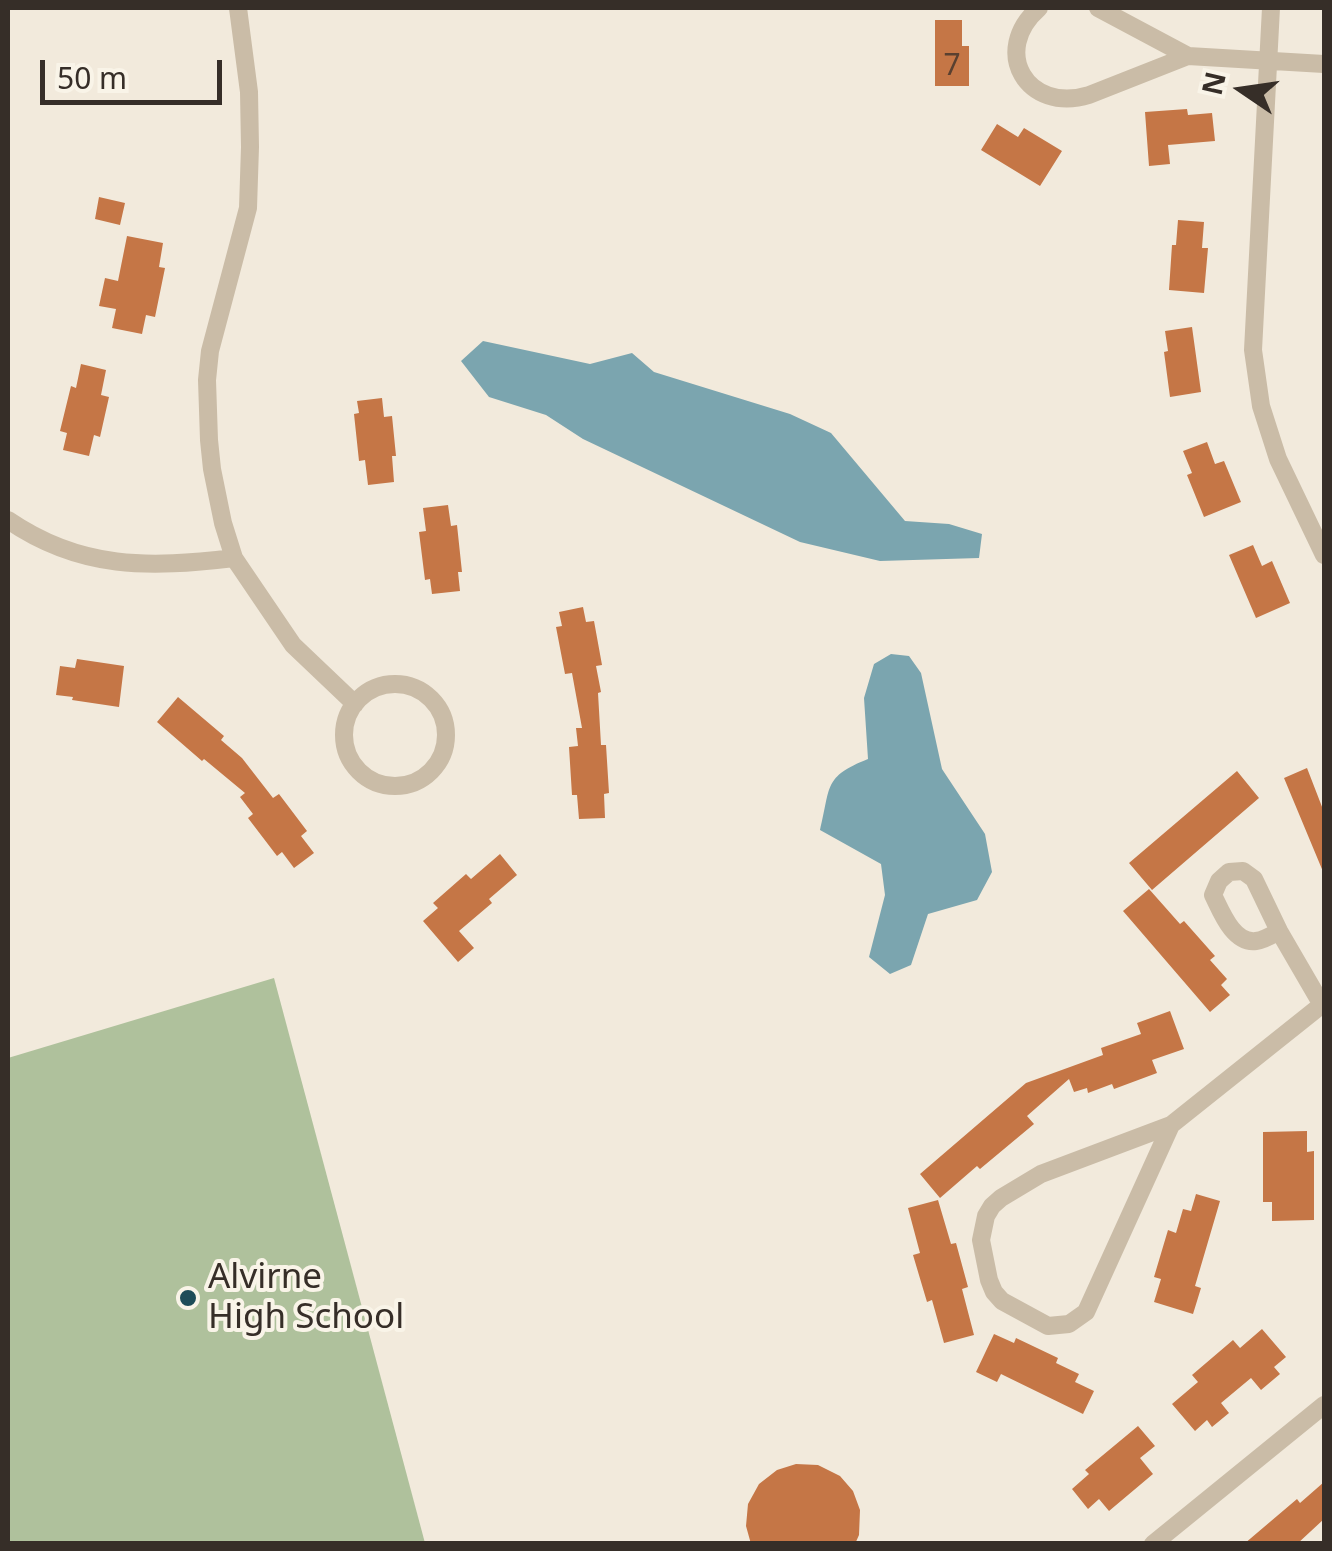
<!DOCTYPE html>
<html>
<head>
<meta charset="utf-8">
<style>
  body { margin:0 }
  #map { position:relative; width:1332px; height:1551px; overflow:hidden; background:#f2eadc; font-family:"Noto Sans",sans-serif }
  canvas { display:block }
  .frame { position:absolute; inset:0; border:10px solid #362e28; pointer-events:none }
  .north { position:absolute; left:1192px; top:40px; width:100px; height:100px; -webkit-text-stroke:8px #f9f4e8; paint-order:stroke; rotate:283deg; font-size:28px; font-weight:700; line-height:40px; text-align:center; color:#362e28 }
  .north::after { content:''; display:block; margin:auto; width:35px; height:45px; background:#362e28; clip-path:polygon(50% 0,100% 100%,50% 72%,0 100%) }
  .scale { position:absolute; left:40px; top:60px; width:182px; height:45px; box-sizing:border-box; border:5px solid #362e28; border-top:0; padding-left:12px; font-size:30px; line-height:35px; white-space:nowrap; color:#362e28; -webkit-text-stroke:8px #f9f4e8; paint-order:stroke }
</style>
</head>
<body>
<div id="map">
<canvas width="1332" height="1551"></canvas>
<div class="frame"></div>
<div class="north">N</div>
<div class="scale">50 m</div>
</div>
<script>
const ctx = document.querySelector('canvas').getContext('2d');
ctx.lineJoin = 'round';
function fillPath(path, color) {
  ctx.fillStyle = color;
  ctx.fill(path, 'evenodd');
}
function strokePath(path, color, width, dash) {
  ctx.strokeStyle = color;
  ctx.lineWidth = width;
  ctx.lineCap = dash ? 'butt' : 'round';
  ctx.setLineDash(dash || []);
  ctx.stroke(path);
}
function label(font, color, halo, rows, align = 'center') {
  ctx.font = font + ' "Noto Sans",sans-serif';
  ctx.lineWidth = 8;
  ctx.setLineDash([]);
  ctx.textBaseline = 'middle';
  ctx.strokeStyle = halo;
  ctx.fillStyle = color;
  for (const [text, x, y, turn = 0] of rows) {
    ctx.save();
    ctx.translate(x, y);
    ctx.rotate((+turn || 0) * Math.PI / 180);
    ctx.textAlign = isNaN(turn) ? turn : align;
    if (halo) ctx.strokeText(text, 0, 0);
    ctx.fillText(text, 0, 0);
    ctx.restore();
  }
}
const green = new Path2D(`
  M274,978L425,1543H8V1058Z`);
const water = new Path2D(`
  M483,341L590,364L632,353L654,372L790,414L831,433L905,521L949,524L982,534L979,558L880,561L800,542L583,439L546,415L489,397L461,361Z
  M891,654L909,656L921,673L942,769L985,834L992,872L977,900L928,914L911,965L890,974L869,957L885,895L881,864L820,830C831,786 823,777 868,759L864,698L874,664Z`);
const building = new Path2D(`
  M935,20H962V46H969V86H935Z
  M1187,109L1188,115L1212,113L1215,141L1168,145L1170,164L1149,166L1145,112Z
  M997,124L1018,137L1024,128L1062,151L1040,186L981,150Z
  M99,197L125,203L120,225L95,219Z
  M1178,220L1204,222L1202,248H1208L1204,293L1169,290L1172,245H1176Z
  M127,236L163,243L159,267L165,268L155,317L146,315L142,334L112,328L116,309L99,306L105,278L118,281Z
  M1192,327L1201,392L1170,397L1164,352L1168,351L1165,331Z
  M81,364L106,370L101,395L109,397L100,437L94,435L89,456L63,450L67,433L60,431L71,386L76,388Z
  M382,398L384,417L392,416L396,456H392L394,482L368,485L365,460L359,461L354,414L359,413L357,401Z
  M1207,442L1215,464L1224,461L1241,502L1204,517L1187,475L1192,473L1183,451Z
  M448,505L451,526L457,525L462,572H458L460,591L432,594L430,579L425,580L419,532L426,531L423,508Z
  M1253,545L1262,566L1272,561L1290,603L1256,618L1229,555Z
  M583,607L586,622L594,621L602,665L596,666L601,692L598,693L601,745H606L609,793L604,794L605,818L579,819L577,795H572L569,747L578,746L576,728H582L572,673L565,674L556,627L562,626L559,612Z
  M77,659L124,666L119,707L72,700L73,697L56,695L60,666L75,668Z
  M178,697L224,736L221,740L242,758L273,798L279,794L307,831L301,836L314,853L294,868L282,852L277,856L248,818L253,814L240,797L245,793L204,759L202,761L157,722Z
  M1307,768L1324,812V874L1284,778Z
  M1237,771L1259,798L1152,890L1129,863Z
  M500,854L517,875L489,899L492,903L459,931L474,948L458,962L423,921L438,908L433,903L466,874L471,879Z
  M1149,889L1180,924L1184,921L1215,956L1210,960L1227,979L1221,985L1230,995L1210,1012L1123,911Z
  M1170,1011L1184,1049L1152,1060L1157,1073L1114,1089L1112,1084L1088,1093L1087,1088L1074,1092L1069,1079L1027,1116L1034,1124L980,1169L977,1166L940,1198L920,1174L1026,1083L1103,1055L1101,1048L1141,1034L1137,1023Z
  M1307,1131V1152L1314,1151V1220L1272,1221V1202H1263V1132Z
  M1196,1194L1220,1201L1195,1286L1201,1288L1193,1314L1154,1302L1161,1279L1154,1277L1168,1230L1176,1233L1183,1209L1191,1211Z
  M938,1200L951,1244L956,1243L968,1287L962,1289L974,1335L944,1343L932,1300L927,1302L913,1255L920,1253L908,1208Z
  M1262,1329L1286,1357L1274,1367L1280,1374L1261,1390L1251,1378L1221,1403L1229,1413L1212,1427L1207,1420L1195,1431L1172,1404L1198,1382L1192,1375L1233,1340L1240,1348Z
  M994,1334L1014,1343L1016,1338L1058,1358L1056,1363L1079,1374L1075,1382L1094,1391L1083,1414L1001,1374L997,1382L976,1372Z
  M1138,1426L1155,1446L1140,1458L1153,1474L1109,1511L1099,1499L1088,1509L1072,1489L1089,1474L1085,1470Z
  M796,1464L818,1465L840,1476L853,1491L860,1510L859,1535L855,1544H751L746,1526L748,1504L759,1484L777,1470Z
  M1324,1482V1519L1297,1544H1244L1297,1499L1300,1503Z`);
const minor = new Path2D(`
  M238,8L249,92L250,147L248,208L210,351L207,380L209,440L212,469L223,523L234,558L293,645L355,704
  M1039,8C990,51 1027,114 1089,95L1188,56L1324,64
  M1098,8L1188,56
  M1271,8L1253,350L1261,406L1278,459L1324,555
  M8,520C81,570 149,568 234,558
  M344 735a51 51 0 1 1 102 0a51 51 0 1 1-102 0Z
  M1279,931C1272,935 1264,940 1256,941C1233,944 1221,911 1213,895L1219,881L1229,872L1243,871L1254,879L1279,931L1322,1005
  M1171,1125L1086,1312L1069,1324L1048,1326L1002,1301L994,1292L989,1280L981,1240L986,1216L992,1206L1001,1198L1041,1174L1171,1125L1324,1003
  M1153,1544L1324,1405`);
const markers = [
  [188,1298,10,"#1e4c58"]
];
const numberNames = [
  ["7",952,66]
];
const poiNames = [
  ["Alvirne",208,1278],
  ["High School",208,1318]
];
fillPath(green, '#afc19c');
fillPath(water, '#7ba5af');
fillPath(building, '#c57646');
strokePath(minor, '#cabca7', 18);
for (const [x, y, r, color] of markers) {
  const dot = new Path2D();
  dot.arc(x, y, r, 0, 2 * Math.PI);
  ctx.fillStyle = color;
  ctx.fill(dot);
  strokePath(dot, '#f9f4e8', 4);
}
label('30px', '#5a4030', null, numberNames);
label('35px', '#362e28', '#f9f4e8', poiNames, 'left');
</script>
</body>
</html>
